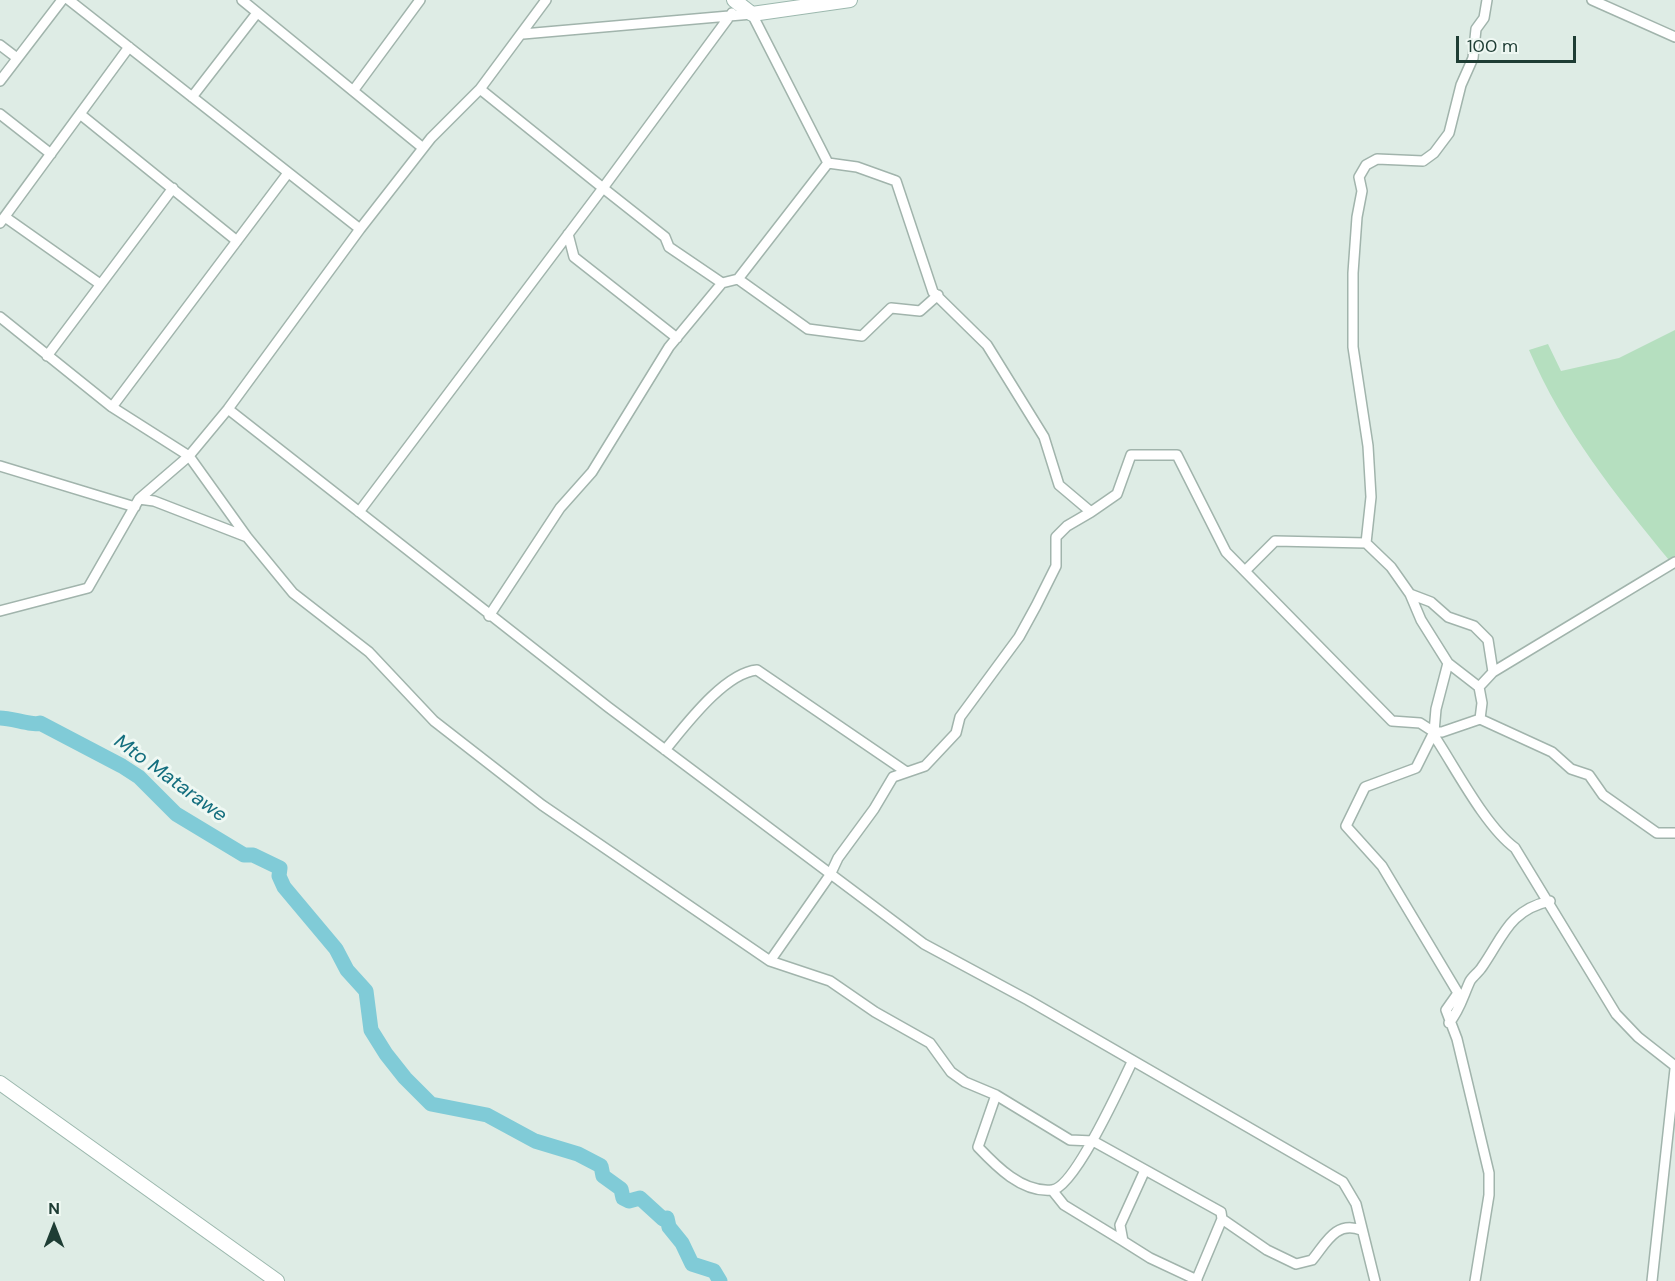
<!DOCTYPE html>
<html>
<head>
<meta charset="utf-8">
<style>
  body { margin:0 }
  #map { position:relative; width:1675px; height:1281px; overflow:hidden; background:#deece5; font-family:"DM Sans",sans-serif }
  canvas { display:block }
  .north { position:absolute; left:24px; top:1197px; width:60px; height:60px; -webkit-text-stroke:4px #eff8f3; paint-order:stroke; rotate:0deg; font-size:16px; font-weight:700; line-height:24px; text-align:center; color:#1e3d34 }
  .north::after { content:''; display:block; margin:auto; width:21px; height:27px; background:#1e3d34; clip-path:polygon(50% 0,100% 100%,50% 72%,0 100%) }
  .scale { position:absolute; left:1456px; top:36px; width:120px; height:27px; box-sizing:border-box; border:3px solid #1e3d34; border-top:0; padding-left:8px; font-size:18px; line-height:21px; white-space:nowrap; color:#1e3d34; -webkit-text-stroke:4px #eff8f3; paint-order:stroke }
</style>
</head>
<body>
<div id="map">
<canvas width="1675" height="1281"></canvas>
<div class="north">N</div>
<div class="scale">100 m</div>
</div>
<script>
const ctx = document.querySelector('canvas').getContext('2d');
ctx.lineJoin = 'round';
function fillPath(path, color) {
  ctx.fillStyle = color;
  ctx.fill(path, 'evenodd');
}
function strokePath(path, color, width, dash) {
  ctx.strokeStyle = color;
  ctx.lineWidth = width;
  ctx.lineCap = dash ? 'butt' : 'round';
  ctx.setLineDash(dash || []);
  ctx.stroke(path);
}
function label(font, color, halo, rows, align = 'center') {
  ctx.font = font + ' "DM Sans",sans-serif';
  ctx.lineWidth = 6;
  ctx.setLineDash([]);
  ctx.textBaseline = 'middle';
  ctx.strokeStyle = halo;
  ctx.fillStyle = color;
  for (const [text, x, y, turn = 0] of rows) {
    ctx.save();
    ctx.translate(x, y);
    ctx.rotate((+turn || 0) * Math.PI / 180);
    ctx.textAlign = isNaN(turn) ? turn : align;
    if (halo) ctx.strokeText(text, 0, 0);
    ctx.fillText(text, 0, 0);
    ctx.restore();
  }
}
const green = new Path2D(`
  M1675,330V556L1669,560C1615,494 1563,430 1529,350L1548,344L1561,371L1619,358Z`);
const river = new Path2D(`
  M0,718C12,718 33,726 40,723L122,766L139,777L176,814L244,855H253L280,868L279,876L284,887L336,949L347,970L366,991L371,1030L386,1054L405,1078L431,1104L487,1115L535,1141L578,1154L601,1166L603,1176L621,1189L623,1198L629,1201L640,1198L663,1219L667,1218L669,1227L682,1243L692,1264L714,1271L720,1281`);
const street = new Path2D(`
  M69,0L360,229
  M242,0L423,148
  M1592,0L1675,37
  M732,13L603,188L665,237L669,247L722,283L738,279L828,163
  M523,34L752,14L828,163L857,167L896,181L933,292L987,345L1044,437L1059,485L1091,512L1117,494L1131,455H1177L1226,552L1392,721L1420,723L1434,732H1442L1480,719L1482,703L1479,687L1493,672L1675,562
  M0,45L17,58
  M0,81L62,0
  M353,91L420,0
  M192,97L257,13
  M0,114L51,154
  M80,114L237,241
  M5,217L100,284
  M0,223L129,47
  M568,234L574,257L677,338
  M738,279L808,329L862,336L891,308L920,311L938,295
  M0,317L112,407L189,456L247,537L293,593L369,652L434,721L542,805L770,961L830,981L875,1012L930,1043L951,1072L965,1082L996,1095L1070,1140L1093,1141L1221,1212L1222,1219L1267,1250L1296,1264L1312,1260C1325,1245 1335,1220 1361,1230
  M47,356L173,188
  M112,407L288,173
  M228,409L608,707L924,944L1028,1000L1343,1182L1356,1204L1375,1281
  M0,466L135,507
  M139,499L154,501L247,537
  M359,512L603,188L480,89
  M1366,543L1391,567L1410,594L1431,602L1448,617L1474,626L1488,640L1493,672
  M1245,571L1275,541L1366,543L1371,497L1368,446L1353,347V273L1357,217L1362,191L1359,177L1366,165L1377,159L1423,161L1434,153L1449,133L1461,85L1473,58L1476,29L1484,18L1487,0
  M1410,594L1421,620L1448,663L1479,687
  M0,611L88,588L139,499L189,456L228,409L360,229L431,138L480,89L546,0
  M489,616L560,508L592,472L669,347L722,283
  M1448,663L1436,709L1434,732L1416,768L1365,787L1346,826L1382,866L1458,993L1446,1010L1457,1039L1489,1173V1195L1475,1281
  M1480,719L1552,752L1571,769L1589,775L1603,795L1657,833H1675
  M1433,734C1455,767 1485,826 1515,848L1616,1014L1638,1037L1675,1066
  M665,750C685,726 724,673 757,670L905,771
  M770,961L830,875L838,858L874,809L893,777L925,766L956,733L960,717L1019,637L1036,606L1056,566V537L1067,526L1091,512
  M1449,1023C1460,1010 1463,996 1470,981C1473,976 1479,972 1482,967C1503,937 1509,910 1550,901
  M996,1095L978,1147C996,1166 1022,1193 1052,1190C1074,1188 1121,1085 1132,1062
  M1145,1170L1120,1225L1123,1241L1150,1258L1197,1280
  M1052,1190L1064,1205L1123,1241
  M1196,1281L1222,1219
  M1652,1281L1675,1069`);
const secondary = new Path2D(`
  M734,0L752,14L850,0
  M0,1083L277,1281`);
const waterNames = [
  ["Mto Matarawe",170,779,36]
];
fillPath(green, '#b5dfbf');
strokePath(river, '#80cbd7', 15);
strokePath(street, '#a1b4ac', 12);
strokePath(secondary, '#9cb8ae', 16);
strokePath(street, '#fff', 9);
strokePath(secondary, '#fff', 14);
label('italic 20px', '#136e7e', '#eff8f3', waterNames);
</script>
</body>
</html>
